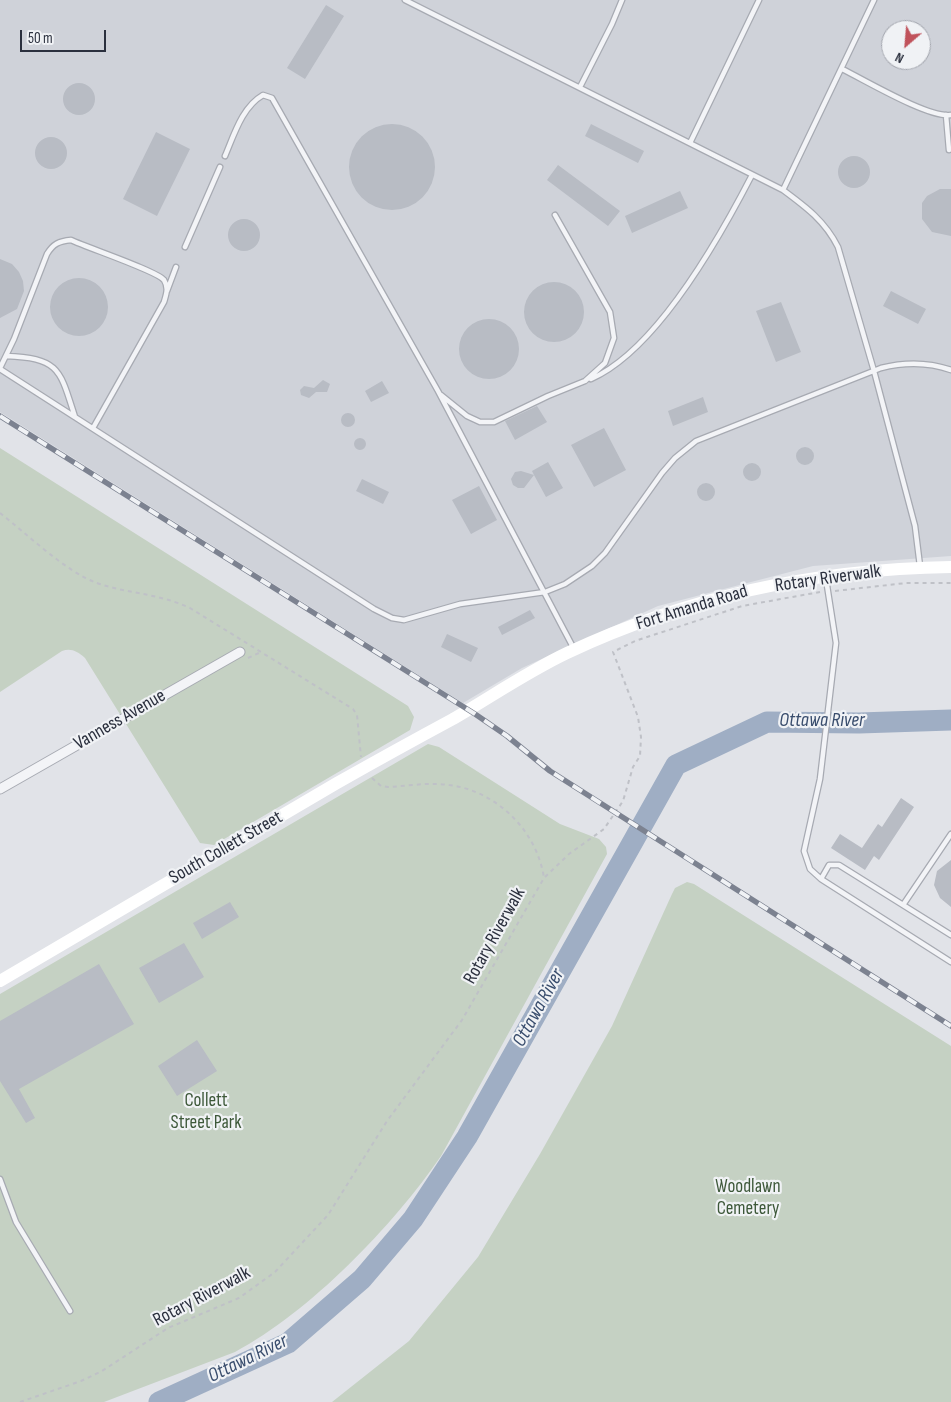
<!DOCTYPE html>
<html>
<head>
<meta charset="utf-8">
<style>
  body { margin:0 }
  #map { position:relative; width:951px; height:1402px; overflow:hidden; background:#e1e3e8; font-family:"Sofia Sans Condensed",sans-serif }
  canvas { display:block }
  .north { position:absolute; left:881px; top:20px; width:50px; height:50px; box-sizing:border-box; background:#f0f2f5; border:1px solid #a1a4ac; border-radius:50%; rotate:207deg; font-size:14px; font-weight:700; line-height:20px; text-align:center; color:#2b303e }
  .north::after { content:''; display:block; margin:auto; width:18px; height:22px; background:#c0525b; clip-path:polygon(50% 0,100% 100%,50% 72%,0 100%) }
  .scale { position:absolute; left:20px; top:30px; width:86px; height:22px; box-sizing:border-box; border:2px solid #2b303e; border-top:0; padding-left:6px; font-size:15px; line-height:18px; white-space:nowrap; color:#2b303e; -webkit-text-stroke:4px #f0f2f5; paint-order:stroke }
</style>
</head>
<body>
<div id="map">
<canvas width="951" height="1402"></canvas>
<div class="north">N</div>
<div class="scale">50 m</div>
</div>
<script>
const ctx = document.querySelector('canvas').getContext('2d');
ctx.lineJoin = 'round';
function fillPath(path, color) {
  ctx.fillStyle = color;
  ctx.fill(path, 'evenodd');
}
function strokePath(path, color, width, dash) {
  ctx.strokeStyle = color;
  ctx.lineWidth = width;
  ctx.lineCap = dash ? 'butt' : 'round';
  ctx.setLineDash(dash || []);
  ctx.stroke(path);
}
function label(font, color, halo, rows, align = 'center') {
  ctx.font = font + ' "Sofia Sans Condensed",sans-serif';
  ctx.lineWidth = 4.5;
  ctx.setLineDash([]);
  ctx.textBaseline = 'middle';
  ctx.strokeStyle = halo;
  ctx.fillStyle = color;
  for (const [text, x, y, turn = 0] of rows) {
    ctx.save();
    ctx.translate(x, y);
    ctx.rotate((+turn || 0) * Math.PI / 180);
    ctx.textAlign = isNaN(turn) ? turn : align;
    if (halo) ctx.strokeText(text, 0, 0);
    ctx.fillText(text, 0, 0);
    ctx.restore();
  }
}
const built = new Path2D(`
  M0,0H951V556L813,566L658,606L522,668L463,703L0,412ZM891,30H921V60H891Z`);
const green = new Path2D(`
  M0,448L408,706L414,717L410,730L214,845L200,843L85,658C77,651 71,648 62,651L0,692Z
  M428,744L439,747L560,824L599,839L606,847L607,854L441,1156C393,1226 310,1312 235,1352L104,1402H0V994Z
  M687,882L694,884L951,1046V1402H332L409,1341L478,1257L540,1154L612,1026L672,894L675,888Z`);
const river = new Path2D(`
  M159,1402L288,1343L362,1279L413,1219L467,1137L676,765L767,722L859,723L951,720`);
const building = new Path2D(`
  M326,5L344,16L305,79L287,68Z
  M63 99a16 16 0 1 1 32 0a16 16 0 1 1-32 0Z
  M349 167a43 43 0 1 1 86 0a43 43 0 1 1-86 0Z
  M591,124L644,151L638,163L585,136Z
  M156,132L190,149L157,216L123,199Z
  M35 153a16 16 0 1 1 32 0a16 16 0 1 1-32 0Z
  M838 172a16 16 0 1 1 32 0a16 16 0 1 1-32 0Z
  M558,165L620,211L608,226L547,180Z
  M940,189H951V236L932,232L922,219V203L927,196Z
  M680,191L688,208L632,233L625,216Z
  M228 235a16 16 0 1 1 32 0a16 16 0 1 1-32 0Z
  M0,259L12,264L19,272L23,281L24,291L17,309L0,318Z
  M50 307a29 29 0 1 1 58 0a29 29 0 1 1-58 0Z
  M524 312a30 30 0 1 1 60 0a30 30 0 1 1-60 0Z
  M891,291L926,309L918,324L883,306Z
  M781,302L801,352L776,362L756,311Z
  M459 349a30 30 0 1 1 60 0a30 30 0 1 1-60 0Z
  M323,380L330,384L327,392H316L309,398L301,395L300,390L304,386L314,388Z
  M382,381L389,393L371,402L365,391Z
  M703,397L708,412L673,426L668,411Z
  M537,406L547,422L515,440L505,421Z
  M341 420a7 7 0 1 1 14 0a7 7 0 1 1-14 0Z
  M604,428L626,470L594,487L571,445Z
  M354 444a6 6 0 1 1 12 0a6 6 0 1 1-12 0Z
  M796 456a9 9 0 1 1 18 0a9 9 0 1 1-18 0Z
  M548,462L563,488L546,497L534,475L524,488H518L513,485L511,479L515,472L521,471L534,475L532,471Z
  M743 472a9 9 0 1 1 18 0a9 9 0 1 1-18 0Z
  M362,479L389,492L383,504L356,491Z
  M697 492a9 9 0 1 1 18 0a9 9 0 1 1-18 0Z
  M479,486L497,520L471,534L452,500Z
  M530,610L535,618L502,635L498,627Z
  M447,634L478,648L471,662L441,647Z
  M901,798L914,807L879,860L874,856L865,870L831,848L840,834L862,848L878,824L882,827Z
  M951,860V907L940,898L934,885L937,871Z
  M230,902L239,917L202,939L193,923Z
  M184,943L204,977L159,1003L139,968Z
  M99,964L134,1024L19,1089L35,1118L26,1123L0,1081V1021Z
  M197,1040L217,1071L177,1096L158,1066Z`);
const path = new Path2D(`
  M0,513C27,534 66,572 97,583C128,594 158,593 190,608L353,709L357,715L361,757
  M835,591L906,583H951
  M248,658L261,652
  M372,778L381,786L388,787C408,786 429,782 449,785C497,791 537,831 544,878
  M20,1402L81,1381L102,1371L168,1328L239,1298L275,1272L328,1215L387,1121L462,1020L544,878L569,854L604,829L623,801L633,767L640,756L641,737L638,717L613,652L635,641L742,606L820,592`);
const lane = new Path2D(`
  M405,0L783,190C806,207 825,221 838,247L874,371L915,526L920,566
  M842,69C865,80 928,118 951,115
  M580,87L612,24L622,0
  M946,115L949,150
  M690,143L759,0
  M225,156C234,135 242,107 263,95L272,98L438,391L574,649
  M783,190L874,0
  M185,247L220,167
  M167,291L176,267
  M6,356C60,358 60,370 75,417
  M0,368L14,339L47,254C53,244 59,241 71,240C88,248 157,271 164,280C169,288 166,295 164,302L93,428
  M0,369L374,609L392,618L404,620L460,604L545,592L565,584L592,566L605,553L662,473L675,458L696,441L881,368C905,362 928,362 951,370
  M591,379C657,350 720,237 752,175
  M441,395L467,416L480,422H494L548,396L585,381L605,363L614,338L610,312L555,215
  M826,579L836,643L820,779L804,851L810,869L821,879L829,865H839L951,935
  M821,879L951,962
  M903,905L951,834
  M0,1179L16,1222L70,1311`);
const street = new Path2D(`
  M0,789L240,652`);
const secondary = new Path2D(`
  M0,981C112,915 225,849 337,783C376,761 414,740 453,719C491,697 527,672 567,653C688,596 818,569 951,567`);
const rail = new Path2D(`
  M0,416L475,714L507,736L550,771L951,1026`);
const streetNames = [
  ["Rotary Riverwalk",828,579,-8],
  ["Fort Amanda Road",692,608,-17],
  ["Vanness Avenue",120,720,-30],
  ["South Collett Street",226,848,-30],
  ["Rotary Riverwalk",495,936,-61],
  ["Rotary Riverwalk",202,1297,-28]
];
const parkNames = [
  ["Collett",206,1101],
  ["Street Park",206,1123],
  ["Woodlawn",748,1187],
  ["Cemetery",748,1209]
];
const waterNames = [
  ["Ottawa River",822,721],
  ["Ottawa River",539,1008,-61],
  ["Ottawa River",248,1359,-26]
];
fillPath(built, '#cfd2d9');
fillPath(green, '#c5d1c3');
strokePath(river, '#9faec4', 21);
fillPath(building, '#b8bcc4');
strokePath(lane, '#a7aab2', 7);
strokePath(street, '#a7aab2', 11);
strokePath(path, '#bfc1c7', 2, [4, 4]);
strokePath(lane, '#f3f4f7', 4.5);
strokePath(street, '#f3f4f7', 9);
strokePath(secondary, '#fff', 12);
strokePath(rail, '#7c8290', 5.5);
strokePath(rail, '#f0f2f5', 4, [11]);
label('19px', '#2b303e', '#f0f2f5', streetNames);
label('19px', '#3d5839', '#f0f2f5', parkNames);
label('italic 20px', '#394d6d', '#f0f2f5', waterNames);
</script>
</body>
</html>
